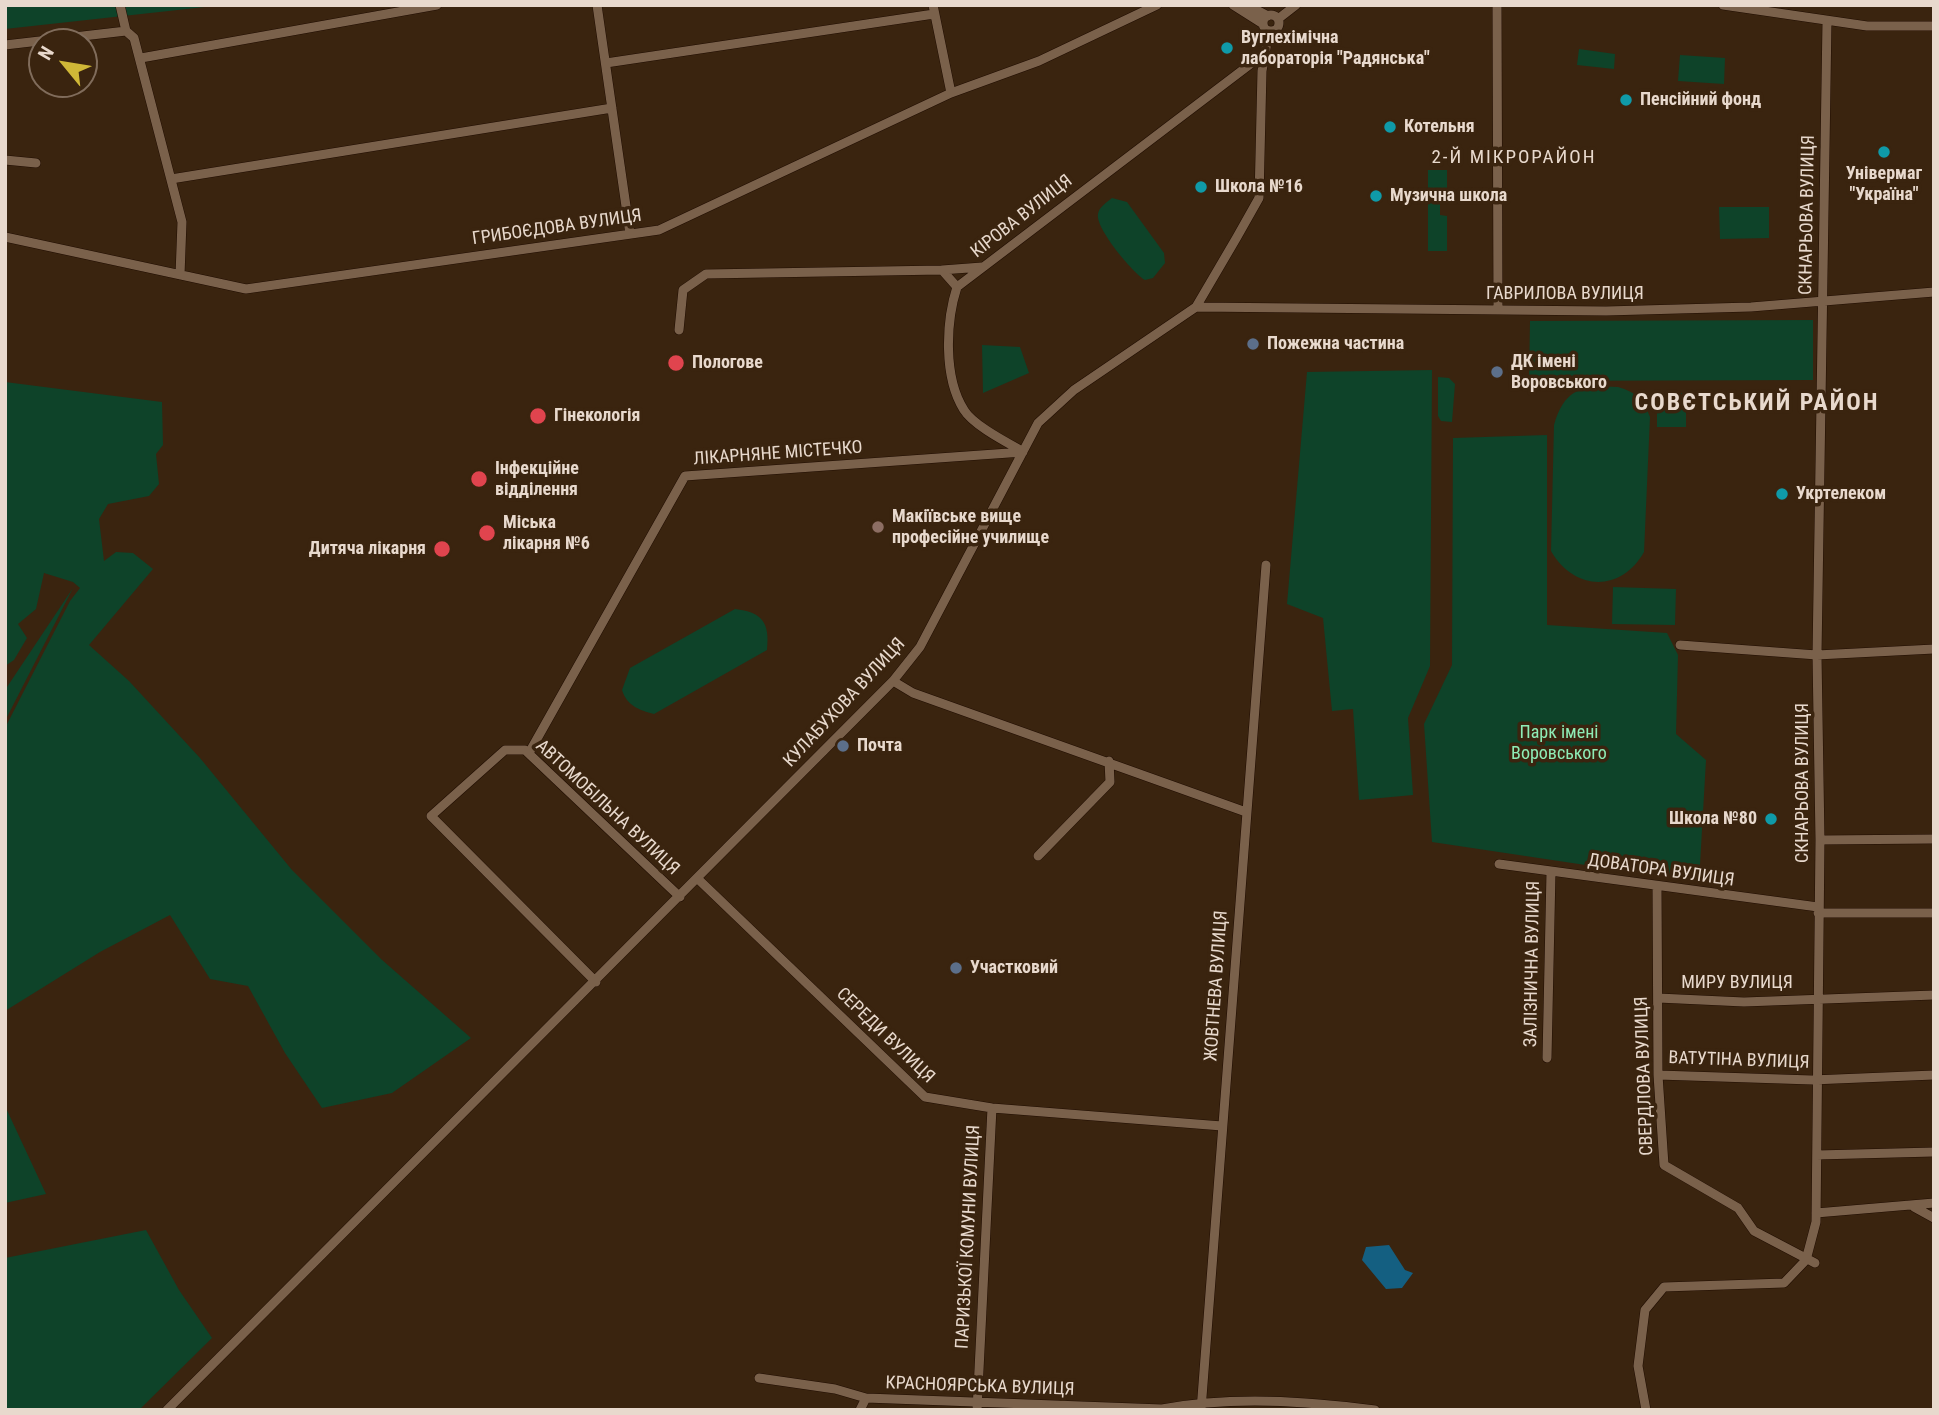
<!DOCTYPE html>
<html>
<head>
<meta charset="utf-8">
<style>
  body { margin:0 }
  #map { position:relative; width:1939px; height:1415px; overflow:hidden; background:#3a240f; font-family:"Roboto Condensed",sans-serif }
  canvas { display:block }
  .frame { position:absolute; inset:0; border:7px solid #e8d9cd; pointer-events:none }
  .north { position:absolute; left:28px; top:28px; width:70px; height:70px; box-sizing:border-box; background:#3a240f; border:2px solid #806c5b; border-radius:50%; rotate:300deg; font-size:19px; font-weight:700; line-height:28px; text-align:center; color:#e8d9cd }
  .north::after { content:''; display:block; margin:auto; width:24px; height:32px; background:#d0b837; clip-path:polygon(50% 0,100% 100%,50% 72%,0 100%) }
</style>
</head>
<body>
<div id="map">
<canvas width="1939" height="1415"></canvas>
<div class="frame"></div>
<div class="north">N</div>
</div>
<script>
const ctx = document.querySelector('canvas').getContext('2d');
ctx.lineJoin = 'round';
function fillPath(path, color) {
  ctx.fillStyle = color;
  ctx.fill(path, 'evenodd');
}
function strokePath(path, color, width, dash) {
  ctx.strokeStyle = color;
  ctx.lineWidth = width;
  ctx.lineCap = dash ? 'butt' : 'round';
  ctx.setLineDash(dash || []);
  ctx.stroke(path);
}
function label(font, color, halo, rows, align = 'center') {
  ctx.font = font + ' "Roboto Condensed",sans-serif';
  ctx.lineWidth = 7;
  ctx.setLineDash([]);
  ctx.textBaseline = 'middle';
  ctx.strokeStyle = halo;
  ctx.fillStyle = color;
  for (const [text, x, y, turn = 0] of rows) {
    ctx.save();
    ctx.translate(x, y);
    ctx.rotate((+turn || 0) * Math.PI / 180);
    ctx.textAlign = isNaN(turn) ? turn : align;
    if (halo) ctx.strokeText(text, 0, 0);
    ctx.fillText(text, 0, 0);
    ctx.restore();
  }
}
const green = new Path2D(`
  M5,5H223L5,29Z
  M1579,49L1615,54L1614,69L1577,65Z
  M1680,55L1725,58L1724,84L1678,81Z
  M1428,170H1447V195H1440V215L1447,216V251H1428Z
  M1112,198L1127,202L1164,253L1165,263L1153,278L1145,280C1133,273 1095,228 1098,214C1099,207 1107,202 1112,198Z
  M1719,207H1769V238L1720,239Z
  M1813,320V380L1529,381L1530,321Z
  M982,345L1020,347L1029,373L983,393Z
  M1432,370L1430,666L1408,718L1413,795L1359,800L1353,709L1332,711L1323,618L1287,604L1307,372Z
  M1438,377L1449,378L1455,384L1452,422L1441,421L1438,416Z
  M5,382L162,402L163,445L156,454L159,484L149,496L108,504L99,519L104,561L116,552L133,553L153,569L89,645L129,681L200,758L292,870L381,959L471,1038L392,1093L322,1108L285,1053L248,986L210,979L170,915L100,952L5,1011V728L70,601L80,588L73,582L44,573L36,609L18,624L27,638L14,660L5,666Z
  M1618,387C1636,392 1644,400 1650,417L1644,552C1621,593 1574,591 1551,551L1554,425C1565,387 1583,386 1618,387Z
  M1657,393H1686V427H1657Z
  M1547,435V625L1667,633L1678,655L1676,734L1706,760L1699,882L1432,842L1424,724L1452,665L1453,438Z
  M1613,587L1676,589L1675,625L1612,624Z
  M73,588L5,721V690Z
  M735,609C762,612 770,622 767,650L654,714C639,710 627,706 622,690L630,668Z
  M5,1106L46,1194L5,1203Z
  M146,1230L179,1290L212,1338L139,1410H5V1258Z`);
const water = new Path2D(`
  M1389,1245L1405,1270L1413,1273L1402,1288L1386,1289L1362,1260L1366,1247Z`);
const minor = new Path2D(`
  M120,5L126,31
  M597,5L630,234
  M933,5L951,93
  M1233,5L1263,24
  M1247,5L1268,16
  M1497,5L1498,309
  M1723,5L1867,26H1934
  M1263 23a8 8 0 1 1 16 0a8 8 0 1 1-16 0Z
  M1278,19L1296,5
  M5,45L126,31L134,38L182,222L180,275
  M141,58L437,5
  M606,63L934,14
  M5,160L36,163
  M171,179L612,108
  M5,237L246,289L659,230L951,93L1039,61L1157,5
  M942,270L982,267
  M1196,307L1606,311L1751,307L1934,292
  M679,330L683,290L706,274L942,270L957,287
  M1022,451C1006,442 973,425 964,410C943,377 946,321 957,287L1265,53
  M1680,645L1817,655L1934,649
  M893,681L913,693L1246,812
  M529,753L685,476L1023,452
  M1820,840L1934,839
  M1038,856L1110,782L1109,761
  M1499,864L1818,907
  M698,879L925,1097L992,1108L1222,1126
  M1657,886L1658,1075L1664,1165L1738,1208L1754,1231L1815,1263
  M1818,913H1934
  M596,982L431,816L505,750H525L680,897
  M1658,998L1744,1002L1934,995
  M1547,1058L1551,872
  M1658,1075L1812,1080L1934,1075
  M1817,1155L1934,1152
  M1914,1207L1934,1218
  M1816,1213L1934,1203
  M759,1378L835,1389L866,1398L1162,1409C1232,1396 1306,1401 1375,1410
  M167,1410L893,681L920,647L1038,423L1074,390L1196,307L1237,237L1259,198L1262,71L1269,31
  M860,1410L866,1398
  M977,1410L992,1108
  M1201,1410L1266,565
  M1646,1410L1638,1366L1645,1310L1664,1287L1784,1283L1806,1260L1816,1222L1820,840L1817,655L1827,21`);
const markers = [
  [1227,48,7,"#0f9aa8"],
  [1626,100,7,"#0f9aa8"],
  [1390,127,7,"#0f9aa8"],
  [1884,152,7,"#0f9aa8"],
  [1201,187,7,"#0f9aa8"],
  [1376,196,7,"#0f9aa8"],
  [1253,344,7,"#5c6f8a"],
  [676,363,9,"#e0444e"],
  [1497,372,7,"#5c6f8a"],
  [538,416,9,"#e0444e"],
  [479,479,9,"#e0444e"],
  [1782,494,7,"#0f9aa8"],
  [878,527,7,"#8d6e63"],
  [487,533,9,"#e0444e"],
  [442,549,9,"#e0444e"],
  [843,746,7,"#5c6f8a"],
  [1771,819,7,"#0f9aa8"],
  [956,968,7,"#5c6f8a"]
];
const poiNames = [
  ["Вуглехімічна",1241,38],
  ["лабораторія \"Радянська\"",1241,59],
  ["Пенсійний фонд",1640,100],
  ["Котельня",1404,127],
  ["Універмаг",1884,174,"center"],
  ["\"Україна\"",1884,195,"center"],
  ["Школа №16",1215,187],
  ["Музична школа",1390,196],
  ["Пожежна частина",1267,344],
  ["ДК імені",1511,362],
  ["Воровського",1511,383],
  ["Пологове",692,363],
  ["Гінекологія",554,416],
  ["Інфекційне",495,469],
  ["відділення",495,490],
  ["Укртелеком",1796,494],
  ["Макіївське вище",892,517],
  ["професійне училище",892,538],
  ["Міська",503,523],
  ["лікарня №6",503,544],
  ["Дитяча лікарня",426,549,"right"],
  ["Почта",857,746],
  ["Школа №80",1757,819,"right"],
  ["Участковий",970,968]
];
const streetNames = [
  ["СКНАРЬОВА ВУЛИЦЯ",1808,215,-89],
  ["КІРОВА ВУЛИЦЯ",1022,217,-38],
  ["ГРИБОЄДОВА ВУЛИЦЯ",557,228,-8],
  ["ГАВРИЛОВА ВУЛИЦЯ",1565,294],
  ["ЛІКАРНЯНЕ МІСТЕЧКО",778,454,-4],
  ["КУЛАБУХОВА ВУЛИЦЯ",845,703,-47],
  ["СКНАРЬОВА ВУЛИЦЯ",1803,783,-90],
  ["АВТОМОБІЛЬНА ВУЛИЦЯ",607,808,43],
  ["ДОВАТОРА ВУЛИЦЯ",1661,871,8],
  ["ЗАЛІЗНИЧНА ВУЛИЦЯ",1533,964,-89],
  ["МИРУ ВУЛИЦЯ",1737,983],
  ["ЖОВТНЕВА ВУЛИЦЯ",1217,986,-86],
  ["СЕРЕДИ ВУЛИЦЯ",885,1036,44],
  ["ВАТУТІНА ВУЛИЦЯ",1739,1061,2],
  ["СВЕРДЛОВА ВУЛИЦЯ",1645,1076,-92],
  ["ПАРИЗЬКОЇ КОМУНИ ВУЛИЦЯ",969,1237,-87],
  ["КРАСНОЯРСЬКА ВУЛИЦЯ",980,1387,2]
];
const parkNames = [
  ["Парк імені",1559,733],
  ["Воровського",1559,754]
];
const neighbourhoodNames = [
  ["2-Й МІКРОРАЙОН",1514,158]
];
const districtNames = [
  ["СОВЄТСЬКИЙ РАЙОН",1757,404]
];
fillPath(green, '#0e4329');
fillPath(water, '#145f81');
strokePath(minor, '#200d00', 10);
strokePath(minor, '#7a614b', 9);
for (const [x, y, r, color] of markers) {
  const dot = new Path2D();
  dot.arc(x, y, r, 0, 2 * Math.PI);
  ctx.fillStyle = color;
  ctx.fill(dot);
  strokePath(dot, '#3a240f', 2.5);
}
label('bold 18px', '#e8d9cd', '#3a240f', poiNames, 'left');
label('18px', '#e8d9cd', '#3a240f', streetNames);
label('18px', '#8eecb6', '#3a240f', parkNames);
ctx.letterSpacing = '2px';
label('19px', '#e8d9cd', '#3a240f', neighbourhoodNames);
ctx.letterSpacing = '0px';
ctx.letterSpacing = '2px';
label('bold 24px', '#e8d9cd', '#3a240f', districtNames);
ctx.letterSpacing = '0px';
</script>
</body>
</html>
